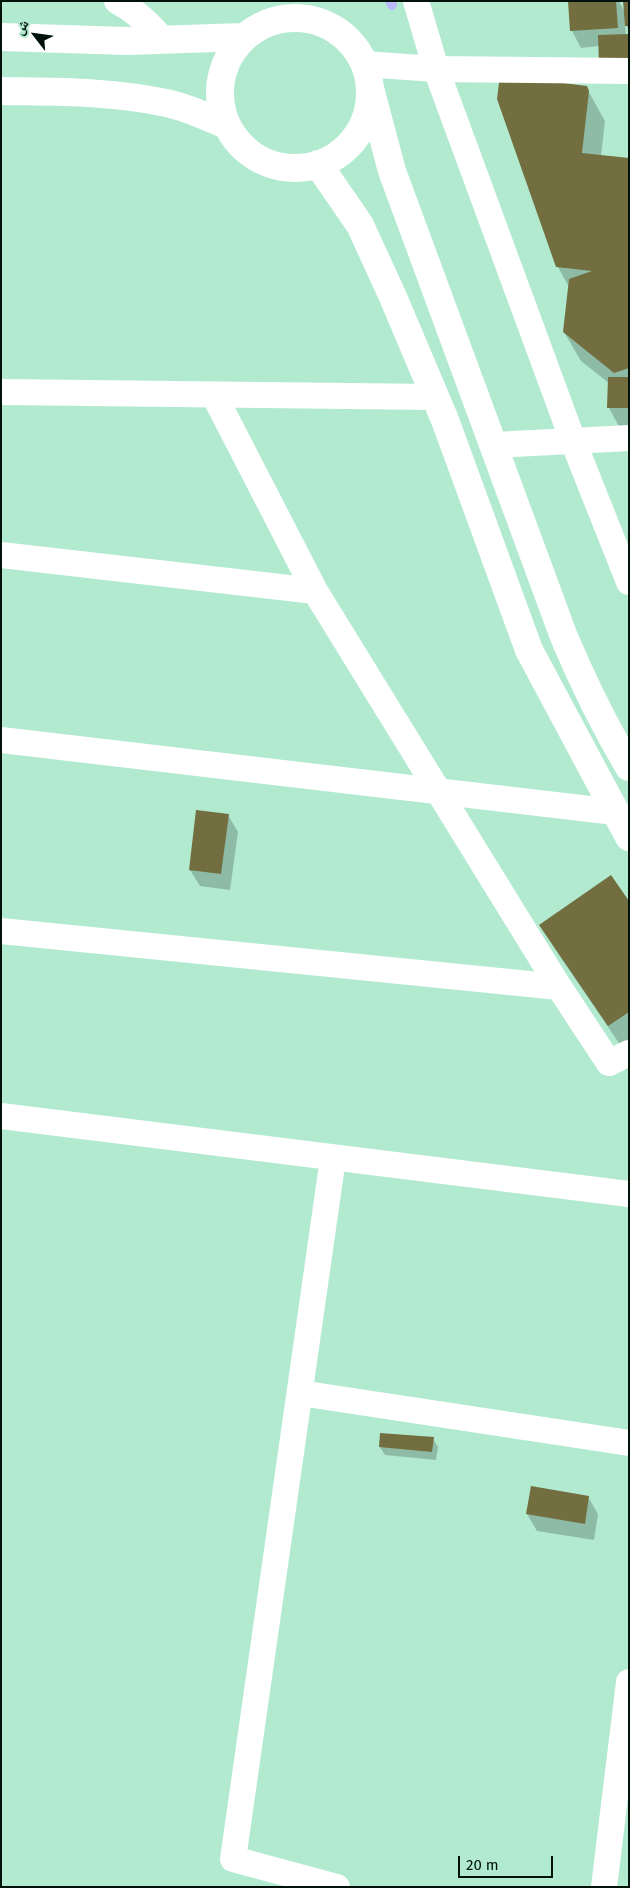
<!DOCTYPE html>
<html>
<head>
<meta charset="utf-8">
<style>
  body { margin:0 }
  #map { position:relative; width:630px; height:1888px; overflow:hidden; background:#b2ead0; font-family:"Fira Sans","Noto Naskh Arabic",sans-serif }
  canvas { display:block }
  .frame { position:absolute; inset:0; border:2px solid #00120a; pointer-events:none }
  .north { position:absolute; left:10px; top:10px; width:50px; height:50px; -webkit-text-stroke:4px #b2ead0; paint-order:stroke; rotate:300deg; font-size:14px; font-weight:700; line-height:20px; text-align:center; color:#00120a }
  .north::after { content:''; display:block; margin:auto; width:18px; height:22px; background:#00120a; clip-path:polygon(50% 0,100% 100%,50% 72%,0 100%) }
  .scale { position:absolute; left:458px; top:1856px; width:95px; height:22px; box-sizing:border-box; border:2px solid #00120a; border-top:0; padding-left:6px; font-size:15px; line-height:18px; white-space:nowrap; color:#00120a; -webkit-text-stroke:4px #b2ead0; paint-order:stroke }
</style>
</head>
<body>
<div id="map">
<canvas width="630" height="1888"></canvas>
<div class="frame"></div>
<div class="north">ش</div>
<div class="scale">20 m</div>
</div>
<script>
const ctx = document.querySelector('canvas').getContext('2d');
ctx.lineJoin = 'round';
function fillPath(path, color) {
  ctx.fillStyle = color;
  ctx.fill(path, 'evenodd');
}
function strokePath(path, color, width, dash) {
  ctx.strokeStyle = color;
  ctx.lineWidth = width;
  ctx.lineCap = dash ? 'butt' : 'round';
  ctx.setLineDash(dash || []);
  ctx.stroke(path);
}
const shadow = new Path2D(`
  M569,1H619L625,13L629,1V30L625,24L626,35L599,46L581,48L572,31Z
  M586,87L605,121L601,156L629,160V432H622L609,408V383L581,361L564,332L569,287L558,267Z
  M228,815L238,832L230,890L200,886L190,870Z
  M629,903V1045L623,1049L555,949L541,925Z
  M433,1439L438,1447L436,1460L385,1455L380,1447Z
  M588,1497L598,1514L594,1540L537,1531L527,1514Z`);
const stream = new Path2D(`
  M390,1L392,5`);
const building = new Path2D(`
  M568,1H616L618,28L570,31Z
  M623,1H629V26H625Z
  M629,34V62L599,64L598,35Z
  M500,75L587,86L589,91L582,153L629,158V368L614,373L563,332L569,279L592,271L556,267L497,99Z
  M608,377H629V408H607Z
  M196,810L229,814L221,874L189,870Z
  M611,875L629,901V1012L608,1026L539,925Z
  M380,1433L434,1437L432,1452L379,1447Z
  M531,1486L589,1496L585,1524L526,1514Z`);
const minor = new Path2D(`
  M117,1C136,11 149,24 163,40
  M416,1L436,69L573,441L629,582
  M364,64L436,69L629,71
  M1,392L435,397
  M214,395L315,591L559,987L609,1063L629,1053
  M494,445L629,438
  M1,555L315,591
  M1,740L615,812
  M1,931L559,987
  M1,1116L629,1194
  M333,1158L233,1859L337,1887
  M300,1393L629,1443
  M604,1887L629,1682`);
const secondary = new Path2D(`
  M220 93a75 75 0 1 1 150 0a75 75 0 1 1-150 0Z
  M1,37L127,41L243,37
  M370,88L392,171L564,637C583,682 604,725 629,767
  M1,91C55,92 108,91 161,102C184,106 205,116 226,125
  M318,164L360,225L393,297L445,420L529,650L629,837`);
fillPath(shadow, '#0003');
strokePath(stream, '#bab9fc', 10);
fillPath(building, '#726e3f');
strokePath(minor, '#fff', 26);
strokePath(secondary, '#fff', 28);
</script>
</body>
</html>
